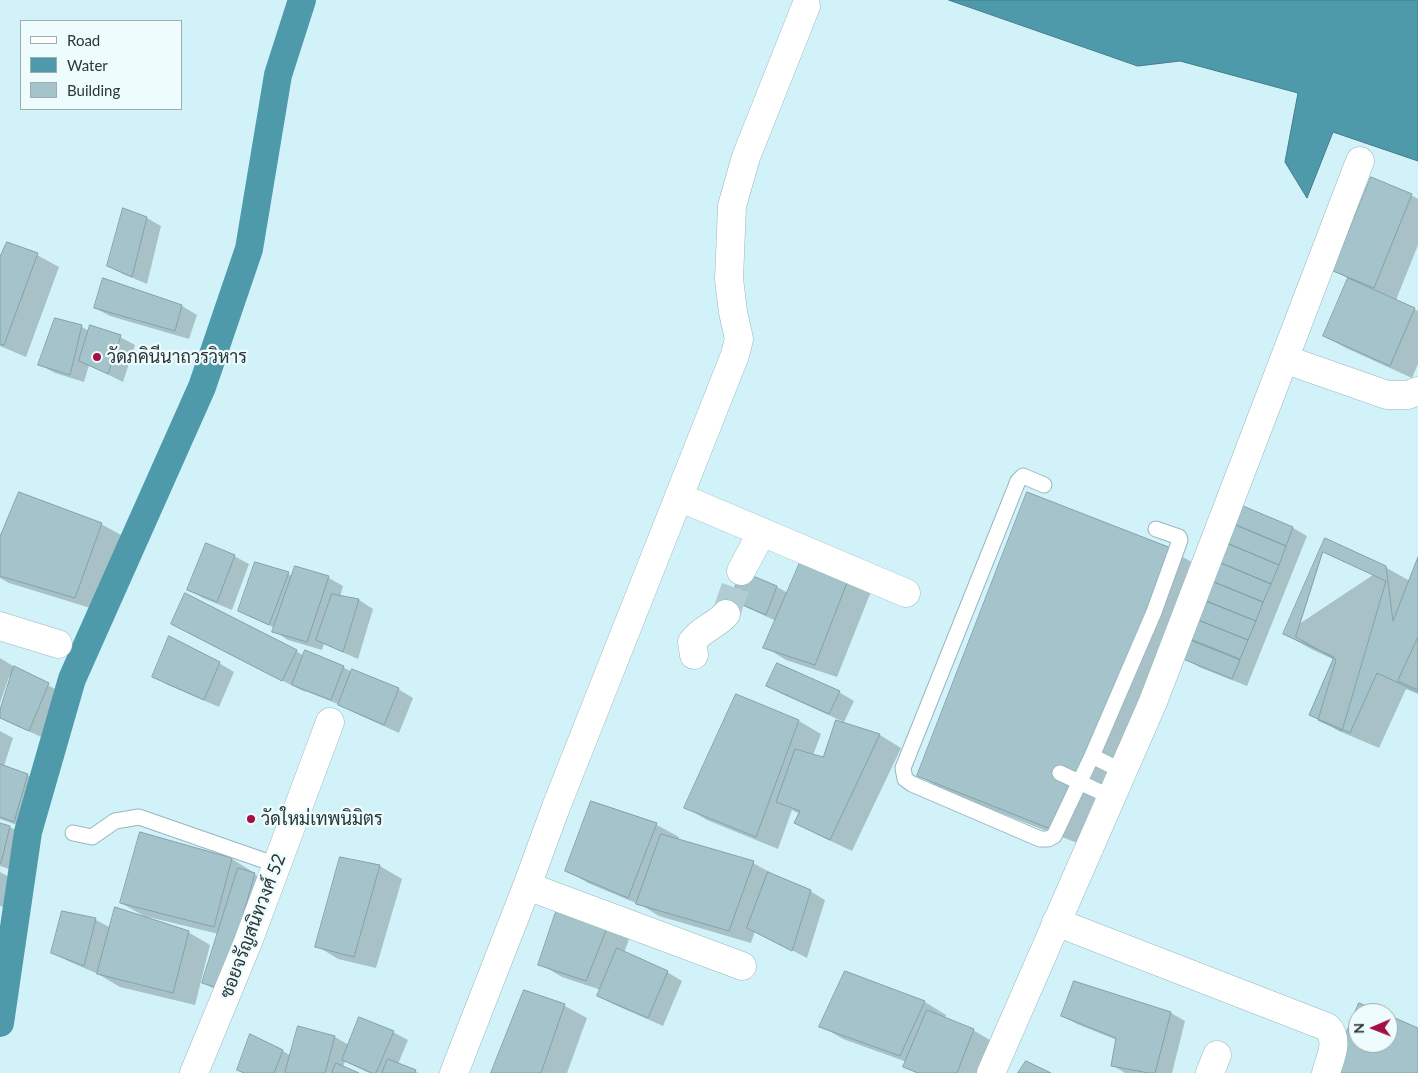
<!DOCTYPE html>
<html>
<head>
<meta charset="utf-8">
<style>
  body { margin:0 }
  #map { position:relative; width:1418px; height:1073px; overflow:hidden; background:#d2f2f9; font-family:Lato,sans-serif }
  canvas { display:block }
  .legend { position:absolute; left:20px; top:20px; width:162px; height:90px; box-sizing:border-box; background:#effcfe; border:1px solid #a0adaf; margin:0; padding:6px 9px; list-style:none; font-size:15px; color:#2a3739 }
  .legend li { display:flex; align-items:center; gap:10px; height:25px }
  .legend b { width:25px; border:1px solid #a0adaf }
  .north { position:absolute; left:1348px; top:1003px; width:50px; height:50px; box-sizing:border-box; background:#effcfe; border:1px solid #a0adaf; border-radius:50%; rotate:269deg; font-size:14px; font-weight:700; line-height:20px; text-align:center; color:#2a3739 }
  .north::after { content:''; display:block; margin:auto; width:18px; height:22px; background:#a60f44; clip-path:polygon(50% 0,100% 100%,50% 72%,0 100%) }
</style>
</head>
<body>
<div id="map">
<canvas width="1418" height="1073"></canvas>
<ul class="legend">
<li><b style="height:6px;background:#fff"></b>Road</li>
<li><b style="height:14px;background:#4e9aaa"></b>Water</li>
<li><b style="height:14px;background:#a4c3ca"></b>Building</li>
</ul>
<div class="north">N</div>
</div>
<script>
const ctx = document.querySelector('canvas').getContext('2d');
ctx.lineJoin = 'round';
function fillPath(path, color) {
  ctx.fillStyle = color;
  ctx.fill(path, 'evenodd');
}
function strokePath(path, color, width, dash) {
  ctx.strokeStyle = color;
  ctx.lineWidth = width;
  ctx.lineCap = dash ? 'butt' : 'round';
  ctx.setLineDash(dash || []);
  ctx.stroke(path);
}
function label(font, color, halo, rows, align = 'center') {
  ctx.font = font + ' Lato,Sarabun,sans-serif';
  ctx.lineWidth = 4.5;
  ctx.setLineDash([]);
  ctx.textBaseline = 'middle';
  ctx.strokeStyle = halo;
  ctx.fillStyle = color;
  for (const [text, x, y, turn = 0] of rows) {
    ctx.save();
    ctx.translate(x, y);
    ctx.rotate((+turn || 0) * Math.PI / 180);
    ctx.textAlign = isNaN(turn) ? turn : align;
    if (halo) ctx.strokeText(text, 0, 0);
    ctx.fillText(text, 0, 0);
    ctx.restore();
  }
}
const water = new Path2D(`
  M949,0H1418V161L1333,132L1307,198L1285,162L1298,93L1180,61L1138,66Z`);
const shadow = new Path2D(`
  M1411,195L1418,199V245L1396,300L1418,311V364L1412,378L1346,348L1324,336L1349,279L1335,271Z
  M147,218L161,226L147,284L123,274L108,265Z
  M37,255L59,267L26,357L0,346V260Z
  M104,279L182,306L197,315L189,339L110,316L95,308Z
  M56,320L82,327L89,331L120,337L135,345L123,382L89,365L84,382L55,373L40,365Z
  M1244,508L1293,528L1307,536L1247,686L1199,667L1184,658Z
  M101,524L123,536L97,610L9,583L0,578V540Z
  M1170,550L1199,566L1090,848L947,792L918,775Z
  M806,552L872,589L837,677L786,660L765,647L776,621L748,608L733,599L777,587L788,593Z
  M234,556L249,564L232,610L203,598L189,590Z
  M1418,561V694L1406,689L1379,748L1339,731L1311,714L1335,660L1313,650L1284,634L1385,567L1410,581Z
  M256,563L293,576L296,567L329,578L343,586L340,597L359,600L373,609L358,659L324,644L322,650L288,640L274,631L275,628L254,618L239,610Z
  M173,624L296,651L304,656L343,667L352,672L398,689L413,698L399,733L355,713L343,706L305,691V692L194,636Z
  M0,658L13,666V667L63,693L44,738L14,725L0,717L12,677H9L0,703Z
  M219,663L234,672L219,707L168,685L153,676Z
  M777,664L839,692L854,701L844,722L782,694L767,686Z
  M737,696L799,721L821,734L813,755L823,759L837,722L880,735L901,748L852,851L818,835L796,822L800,814L792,810L778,849L707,820L685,807Z
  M0,731L13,738L4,766L27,775L42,784L29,829L0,819Z
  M592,803L657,825L679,837L678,840L753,863L775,875L810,891L825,900L807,958L755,931L751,943L659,916L643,906L588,883L566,870Z
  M0,824L10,827L24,835L16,871L0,866Z
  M232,859L253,872V874L269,883L218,991L203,982L219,934L144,916L121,903Z
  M341,859L380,866L402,879L376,968L338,959L317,946Z
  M0,872L17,881L10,909L0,906Z
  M63,912L96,920L111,928L188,932L210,945L195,1005L120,987L98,974L68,961L53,953Z
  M610,919L632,931L624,953L667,972L682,981L663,1026L613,1004L598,996L601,990L562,977L540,964Z
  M846,972L925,1002L946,1015L945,1018L973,1030L995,1043L983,1073H916L905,1066L907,1062L843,1039L821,1026Z
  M524,992L565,1006L587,1018L567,1073H493Z
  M1171,1013L1185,1021L1172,1073H1125L1112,1065L1117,1040L1077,1024L1062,1016Z
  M298,1027L335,1037L349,1045L393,1032L408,1040L398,1064L419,1073H369L345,1061L343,1067L356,1073H245L283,1051L291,1056Z`);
const canal = new Path2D(`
  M0,1023L28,832L72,679L202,387L249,249L278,75L302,0`);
const building = new Path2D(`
  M1371,177L1412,194L1374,288L1333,271Z
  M123,208L147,217L132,277L107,266Z
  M7,242L38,253L4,345L0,344V257Z
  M103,278L182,305L175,331L94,308Z
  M1348,278L1415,308L1390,366L1323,336Z
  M55,318L82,325L70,375L38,365Z
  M90,325L121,335L108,374L79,361Z
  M19,492L102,523L75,598L0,576V537Z
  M1027,492L1171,548L1061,833L917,776Z
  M1243,506L1293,527L1286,546L1236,525Z
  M1236,525L1286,546L1279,565L1229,544Z
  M1325,538L1386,566L1393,621L1418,557V692L1377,673L1350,733L1309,715L1334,657L1283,634Z
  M206,543L235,555L217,602L187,590Z
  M1229,544L1279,565L1271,584L1221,563Z
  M805,551L850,575L815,665L763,648Z
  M1323,552L1386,581L1342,731L1318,720L1336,660L1296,637Z
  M255,562L289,572L269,625L238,611Z
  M1221,563L1271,584L1263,602L1214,582Z
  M295,566L329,576L307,642L272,632Z
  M741,571L777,586L766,615L731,600Z
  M1214,582L1263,602L1256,621L1206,601Z
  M185,593L297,650L282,681L171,624Z
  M332,594L359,599L343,652L316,640Z
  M1206,601L1256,621L1248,640L1198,620Z
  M1198,620L1248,640L1240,659L1190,639Z
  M169,636L220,662L204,700L152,677Z
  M1418,637V690L1398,681Z
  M1190,640L1240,660L1232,679L1183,659Z
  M305,650L344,666L331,700L292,685Z
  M777,663L840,691L829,714L766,686Z
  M14,666L49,683L29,731L0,718V710Z
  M352,669L399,688L384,725L338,705Z
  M736,694L799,720L756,837L684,808Z
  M836,720L880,734L830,840L794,823L800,811L776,802L795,749L823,757Z
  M0,764L28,774L14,822L0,817Z
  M591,801L657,823L628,898L565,871Z
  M0,823L10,826L1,863H0Z
  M140,832L232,858L214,927L120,903Z
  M661,834L754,861L729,931L636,904Z
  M340,857L380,865L354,957L315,947Z
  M238,868L255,873L222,990L202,983Z
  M768,872L811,890L792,951L747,928Z
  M115,907L189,931L173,993L97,974Z
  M557,909L611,918L586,981L538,965Z
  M62,911L96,918L84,966L51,953Z
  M617,948L668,971L648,1018L597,996Z
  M845,971L925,1001L900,1056L819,1027Z
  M1074,981L1171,1012L1155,1073H1149L1111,1066L1116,1038L1061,1016Z
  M524,990L565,1004L541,1073H491Z
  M1359,1003L1383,1013H1358V1043H1388V1015L1418,1028V1073H1330Z
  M927,1010L974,1029L957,1073H918L903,1067Z
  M359,1017L394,1031L376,1073H372L342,1060Z
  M298,1026L335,1036L325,1073H285Z
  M250,1034L283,1050L274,1073H244L237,1070Z
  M388,1059L416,1070L415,1073H382Z
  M1026,1061L1051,1073H1018Z
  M336,1063L359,1073H332Z`);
const streetTunnel = new Path2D(`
  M726,614L741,571`);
const lane = new Path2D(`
  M1044,485L1023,476L1018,481L903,768L905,779L912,784L1040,839H1048L1054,836L1092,756L1154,612L1180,540L1179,537L1156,529
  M1092,756L1122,771
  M1060,773L1111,797
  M73,833L92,837L115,821L139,817L277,865`);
const street = new Path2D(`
  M1284,359L1387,395H1408L1418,391
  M679,497L906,593
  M741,571L762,532
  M0,626L58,644
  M694,655L692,642C701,629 717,625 726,614
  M527,886L742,966
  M1056,922L1327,1027C1340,1040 1330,1058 1326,1073
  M194,1073L248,942L330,722
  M454,1073L527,886L556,807L735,355L739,339L733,312L729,279L732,206L746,157L806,6
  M991,1073L1153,702L1360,161
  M1210,1073L1217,1055`);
const markers = [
  [97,357,5,"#a60f44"],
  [251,819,5,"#a60f44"]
];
const poiNames = [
  ["วัดภคินีนาถวรวิหาร",107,357],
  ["วัดใหม่เทพนิมิตร",261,819]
];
const streetNames = [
  ["ซอยจรัญสนิทวงศ์ 52",253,926,-69]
];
fillPath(water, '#4e9aaa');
strokePath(water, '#437c88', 1);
fillPath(shadow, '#0003');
strokePath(canal, '#4e9aaa', 28);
fillPath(building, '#a4c3ca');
strokePath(building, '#83a1a8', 1);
strokePath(streetTunnel, '#b0cdd3', 28, [28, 14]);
strokePath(lane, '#98b7bd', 17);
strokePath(street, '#98b7bd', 29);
strokePath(lane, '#fff', 15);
strokePath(street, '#fff', 28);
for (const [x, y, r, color] of markers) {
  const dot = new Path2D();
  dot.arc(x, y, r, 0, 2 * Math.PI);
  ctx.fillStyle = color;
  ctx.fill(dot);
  strokePath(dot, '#effcfe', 2);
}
label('18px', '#2a3739', '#effcfe', poiNames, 'left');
label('18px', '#2a3739', '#effcfe', streetNames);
</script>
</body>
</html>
